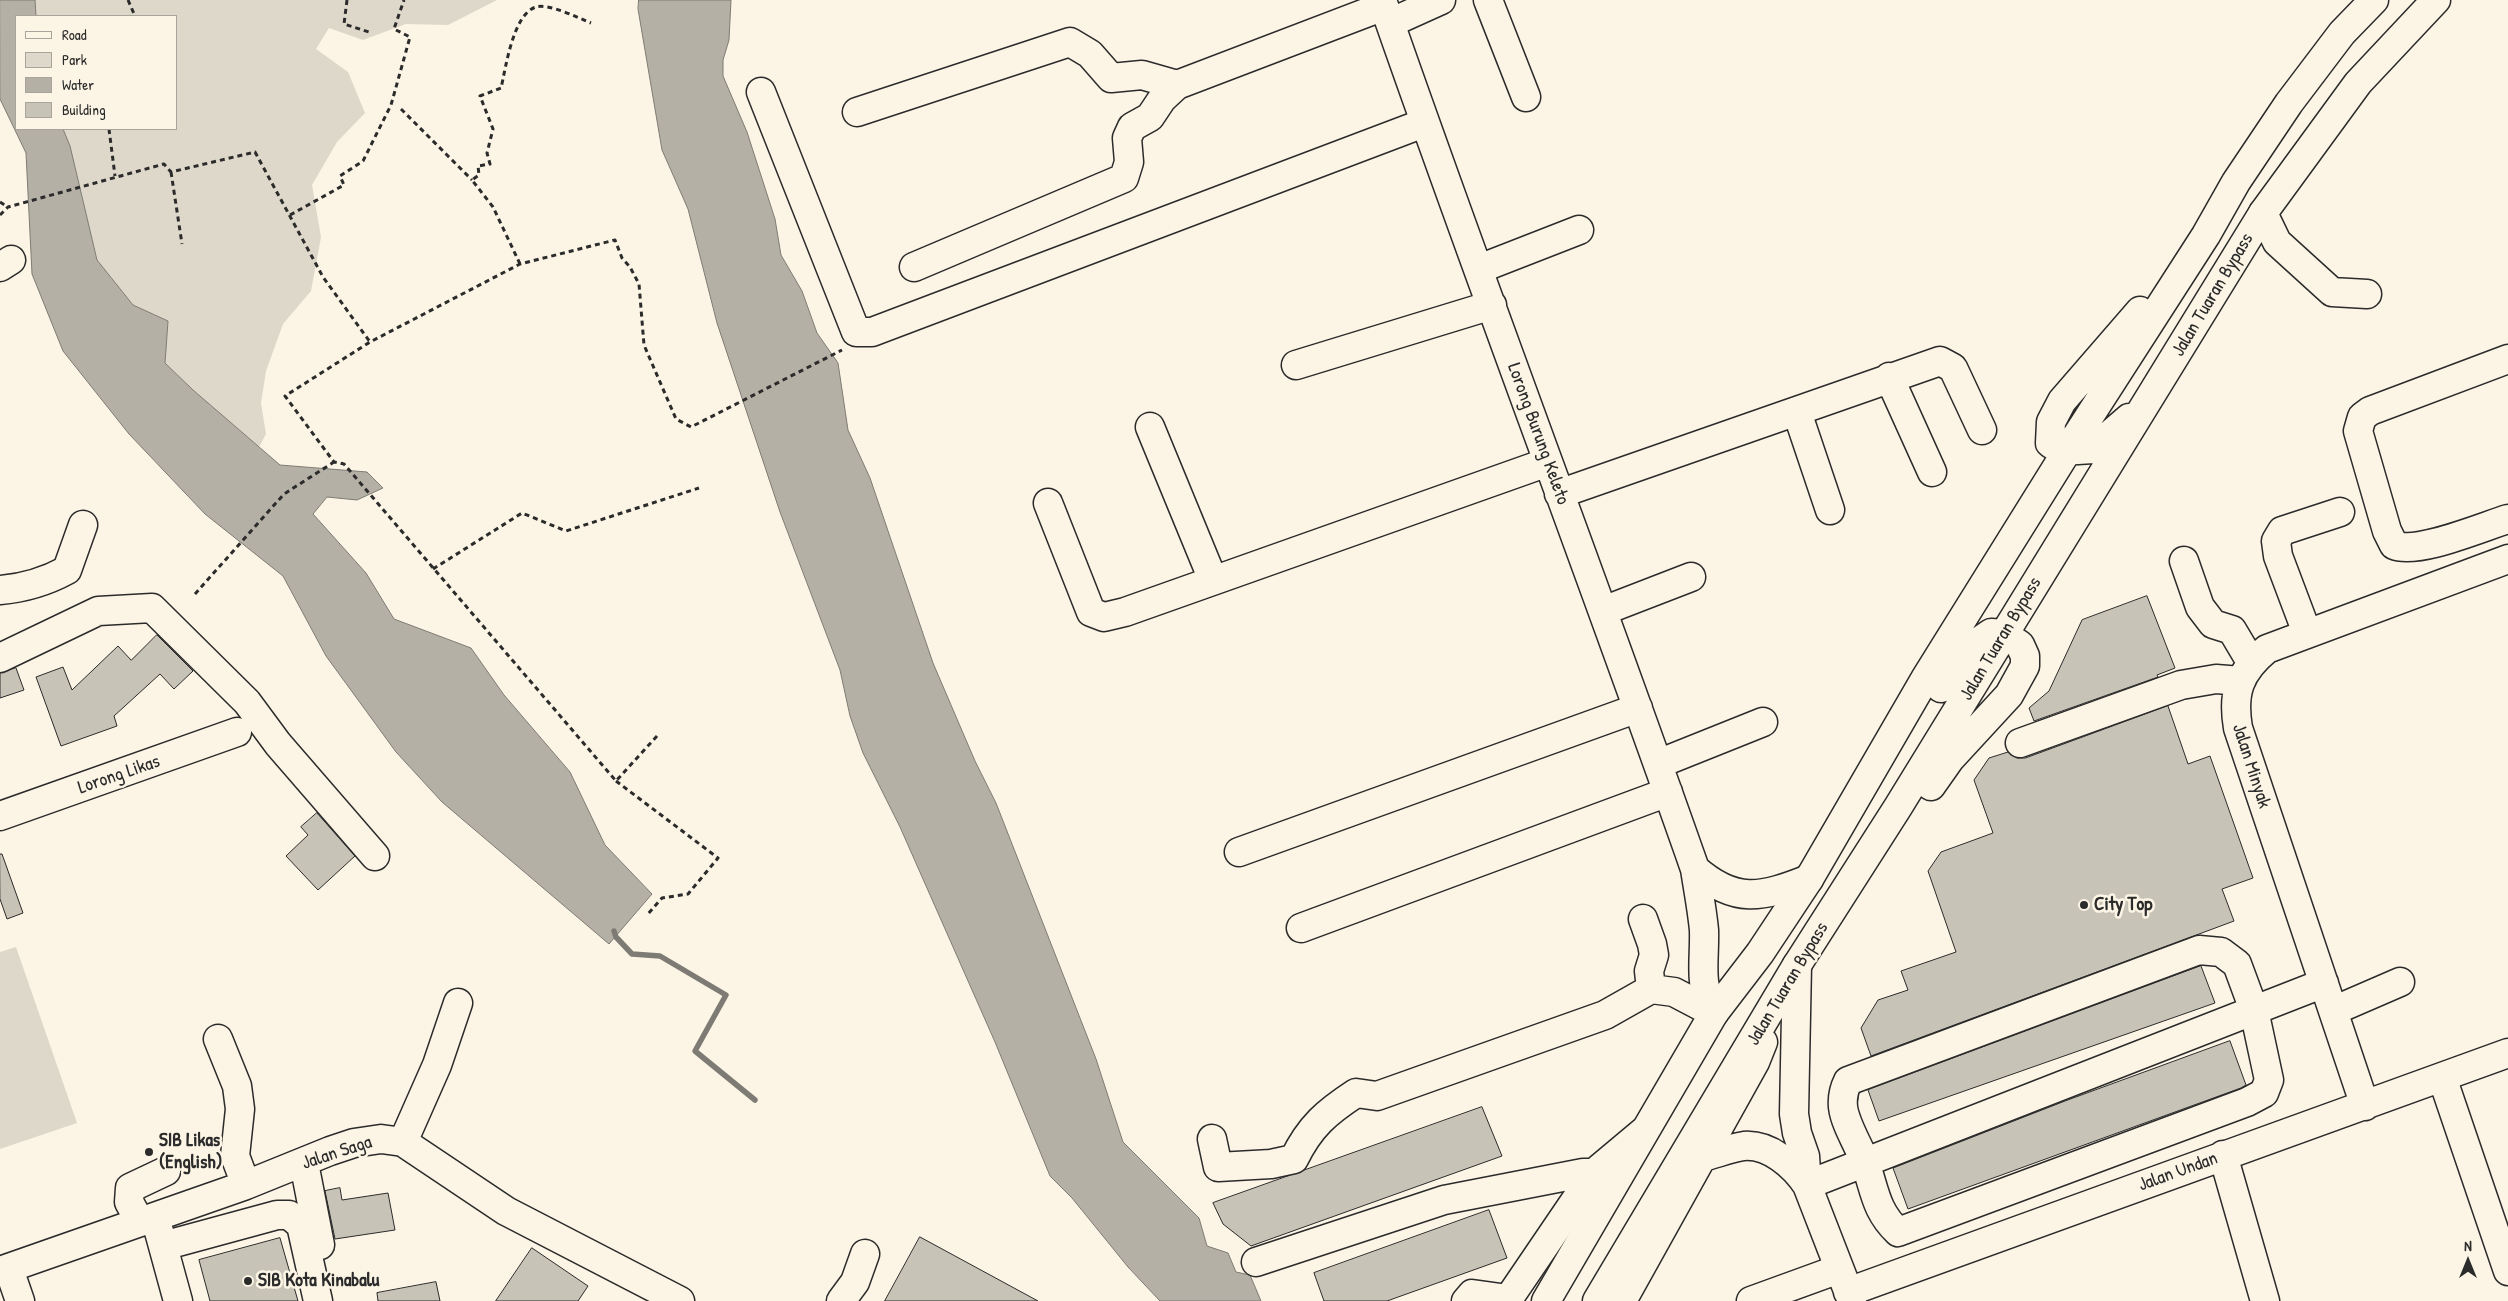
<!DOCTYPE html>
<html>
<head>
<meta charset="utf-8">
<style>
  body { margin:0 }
  #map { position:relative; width:2508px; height:1301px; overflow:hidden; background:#fcf5e5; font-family:"Patrick Hand",sans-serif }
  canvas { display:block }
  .legend { position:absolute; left:15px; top:15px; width:162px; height:115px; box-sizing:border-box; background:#fcf5e5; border:1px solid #a8a49b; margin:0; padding:6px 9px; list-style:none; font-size:15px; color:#2b2b2b }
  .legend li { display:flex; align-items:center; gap:10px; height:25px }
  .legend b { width:25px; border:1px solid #a8a49b }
  .north { position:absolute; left:2443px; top:1236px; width:50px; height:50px; -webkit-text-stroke:4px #fcf5e5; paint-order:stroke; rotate:0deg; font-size:14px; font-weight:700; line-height:20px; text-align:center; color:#2b2b2b }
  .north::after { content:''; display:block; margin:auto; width:18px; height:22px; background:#2b2b2b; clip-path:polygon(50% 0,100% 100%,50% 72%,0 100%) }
</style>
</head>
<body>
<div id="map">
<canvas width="2508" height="1301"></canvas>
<ul class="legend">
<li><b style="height:6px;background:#fcf5e5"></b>Road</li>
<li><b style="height:14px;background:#ded8ca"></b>Park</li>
<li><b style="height:14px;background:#b4b0a5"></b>Water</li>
<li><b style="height:14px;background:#c8c3b7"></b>Building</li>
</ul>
<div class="north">N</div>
</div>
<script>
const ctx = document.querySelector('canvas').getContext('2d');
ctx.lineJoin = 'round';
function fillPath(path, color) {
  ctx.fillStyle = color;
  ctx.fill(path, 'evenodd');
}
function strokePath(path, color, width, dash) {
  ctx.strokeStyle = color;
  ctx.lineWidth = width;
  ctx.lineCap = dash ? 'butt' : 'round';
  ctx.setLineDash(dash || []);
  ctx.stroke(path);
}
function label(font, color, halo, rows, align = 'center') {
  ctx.font = font + ' "Patrick Hand",sans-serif';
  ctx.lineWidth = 5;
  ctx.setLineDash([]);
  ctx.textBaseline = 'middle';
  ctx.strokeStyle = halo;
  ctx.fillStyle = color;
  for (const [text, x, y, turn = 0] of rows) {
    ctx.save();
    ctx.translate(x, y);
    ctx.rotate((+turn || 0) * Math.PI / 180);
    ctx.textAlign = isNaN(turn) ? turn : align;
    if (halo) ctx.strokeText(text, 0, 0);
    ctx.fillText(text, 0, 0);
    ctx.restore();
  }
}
const green = new Path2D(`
  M35,0H497L448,25L406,24L363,40L329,28L316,49L348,72L365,113L337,142L312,185L321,237L311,291L283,324L266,371L261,403L266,434L259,447L193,390L165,363L168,321L133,305L97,260L70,146L63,129H176V16H36Z
  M16,947L77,1123L0,1149V952Z`);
const water = new Path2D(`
  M0,0H35L36,16H16V129H63L70,146L97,260L133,305L168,321L165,363L193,390L280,465L367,472L383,488L357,500L327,497L313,514L366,573L394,619L471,648L504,695L570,772L605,845L652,894L609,944L442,802L396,752L326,656L283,576L205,514L129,434L63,351L32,274L26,153L0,99Z
  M639,0H731L729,40L723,60V76L747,132L775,219L781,255L802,291L817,333L838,363L848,430L870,478L933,663L975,761L996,803L1096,1059L1123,1142L1199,1218L1207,1246L1228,1253L1236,1272L1250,1275L1261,1301H1160L1128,1267L1072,1198L1050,1176L995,1042L900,827L863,753L850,716L840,670L780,512L717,323L688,209L662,150L638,9Z`);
const stream = new Path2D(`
  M614,931L616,937L632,954L660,956L726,995L695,1051L755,1100`);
const building = new Path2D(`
  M2147,596L2175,668L2157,675L2158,677L2034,721L2029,708L2049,691L2082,620Z
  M157,635L193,671L174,689L160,674L114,716L117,726L61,746L36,677L63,667L72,690L118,646L131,660Z
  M16,668L24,690L0,698V673Z
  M2168,706L2188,764L2210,756L2253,878L2222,889L2234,921L1871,1056L1861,1028L1878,1000L1908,990L1901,971L1956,952L1928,871L1941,852L1993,833L1974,780L1989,758L2008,752L2017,758H2025Z
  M317,813L355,856L318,890L286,856L308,835L301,827Z
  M0,854H2L23,913L7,919L0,899Z
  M2201,966L2215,1003L1879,1121L1868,1090Z
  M2230,1041L2246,1085L2241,1088L1908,1209L1893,1168L2065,1101Z
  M1482,1107L1502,1156L1251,1246L1223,1224L1213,1203Z
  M340,1188L342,1200L388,1193L395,1230L335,1239L325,1191Z
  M1489,1210L1507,1258L1387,1301H1324L1314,1273Z
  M920,1237L1038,1301H885Z
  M280,1238L298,1301H210L199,1260Z
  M532,1248L588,1286L578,1301H496Z
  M436,1282L440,1301H378L377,1293Z`);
const path = new Path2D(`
  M128,0L135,16
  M347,0L344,24L372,33
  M401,109L472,180
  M109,129L115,176
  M171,172L182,244
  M0,202L8,207
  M0,215L8,207L164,164L171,172L255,152L323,277L370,342
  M290,215L344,185L340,176L363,161L391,105L410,37L394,29L404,0
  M520,264L493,207L472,180L479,175L478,166L490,164L487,153L493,129L480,96L501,88C506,67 513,14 536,7C549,3 578,18 591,23
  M433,569L522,513L566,531L699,488
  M195,594L284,494L334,462
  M657,736L616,781L344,464L334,462L285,396L370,342L520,264L615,240L622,258L630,267L639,284L644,345L676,419L691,427L842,350
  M616,781L718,858L688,894L662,898L648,914`);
const minor = new Path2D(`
  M1382,0C1483,291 1593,578 1695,869C1698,889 1702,909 1704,930C1705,963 1698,982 1714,1013
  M1488,0L1526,97
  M1390,23L1441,0
  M761,92L856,332H872L1424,123
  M857,112L1070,42L1090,54L1111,78L1142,75L1177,85L1384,6
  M2263,213L2277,242L2332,292L2367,294
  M0,267L11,260
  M914,267L1124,178L1129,162L1127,138L1132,127L1150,117L1162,99L1177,85
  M1479,269L1579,230
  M2508,359L2370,411L2362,417L2358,431L2387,531L2394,545C2417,555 2482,527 2508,519
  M1296,365L1492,305
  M1889,377L1932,472
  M1797,412L1830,510
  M1150,427L1213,580
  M1559,494L1940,361L1953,368L1982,430
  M1048,503L1091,612L1104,617L1125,612L1548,462
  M2184,561L2200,607L2213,624L2232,630L2251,662
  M0,590C25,588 45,582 67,570L83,525
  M1603,611L1691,577
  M2307,633L2278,556L2276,541L2282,531L2340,512
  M0,658L98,611L152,608L247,702L278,744L375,856
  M2020,743L2181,685L2216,679L2241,681
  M1658,764L1763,722
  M0,816L237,732
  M1239,852L1638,708
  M1695,869C1735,904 1761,898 1809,879
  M1643,919L1652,944L1654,955L1649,971L1651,989
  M1301,928L1668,792
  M2199,950L2221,952L2237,964L2254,1010L2269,1080L2264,1093L2247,1102L1898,1232C1874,1209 1875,1188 1864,1160C1858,1144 1845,1124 1843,1107C1842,1097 1844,1089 1848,1081Z
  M1797,965L1794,1114L1797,1133L1805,1156L1807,1185
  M2333,1011L2400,982
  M218,1039L237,1086L240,1109L235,1156L246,1185
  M2442,1077L2508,1271
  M2365,1106L2238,728C2232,693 2239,672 2267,649L2508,559
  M1212,1139L1218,1167L1271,1164L1294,1159C1310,1126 1327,1112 1356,1093L1377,1096L1605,1015L1651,989L1674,992L1714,1013
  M403,1142L437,1065L458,1003
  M2223,1155L2265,1301
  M1702,1157C1715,1154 1730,1148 1744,1146C1770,1144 1794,1166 1807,1185L1852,1301
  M304,1163L320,1245
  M1807,1185L2324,983
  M140,1222L129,1202L130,1188L166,1171
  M158,1228L178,1301
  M163,1246L277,1215H289L301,1225L318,1301
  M1256,1262L1444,1200L1583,1173H1594
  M9,1269L20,1301
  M0,1271L246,1185L330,1151L354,1143L381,1139L403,1142L506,1211L680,1301
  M1848,1292L2508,1053
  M841,1301L855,1282L865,1254
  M1466,1301L1472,1294L1508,1299
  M1507,1301L1594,1173L1643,1132
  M1622,1301L1755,1062L1763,1042
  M1751,1301L1839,1269`);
const highway = new Path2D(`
  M2129,418L2093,449L2062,451L2050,443L2051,422L2062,401L2140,311
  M1931,786L1950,759L2009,695L2025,666V656L2020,645L2004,634L1991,633L1969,648L1941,688
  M1546,1301L1714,1013L1760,953L1809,879L1925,679L2067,451L2206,235L2236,182L2289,103L2342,33L2374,0
  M1597,1301L1797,965L1898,807L2263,213L2358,83L2436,0`);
const markers = [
  [2084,905,5,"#2b2b2b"],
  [149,1152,5,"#2b2b2b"],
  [248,1281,5,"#2b2b2b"]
];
const streetNames = [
  ["Jalan Tuaran Bypass",2213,295,-59],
  ["Lorong Burung Keleto",1538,434,70],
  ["Jalan Tuaran Bypass",2001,639,-59],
  ["Jalan Minyak",2251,766,72],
  ["Lorong Likas",119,775,-19],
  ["Jalan Tuaran Bypass",1788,984,-59],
  ["Jalan Saga",337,1153,-18],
  ["Jalan Undan",2178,1172,-20]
];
const poiNames = [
  ["City Top",2094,905],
  ["SIB Likas",159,1141],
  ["(English)",159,1163],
  ["SIB Kota Kinabalu",258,1281]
];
fillPath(green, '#ded8ca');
fillPath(water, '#b4b0a5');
strokePath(water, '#7d7b74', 1);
strokePath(stream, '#7d7b74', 5.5);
fillPath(building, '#c8c3b7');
strokePath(building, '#2b2b2b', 1);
strokePath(minor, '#2b2b2b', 31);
strokePath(highway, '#2b2b2b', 31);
strokePath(path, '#2b2b2b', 3, [5, 4]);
strokePath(minor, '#fcf5e5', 28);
strokePath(highway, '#fcf5e5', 28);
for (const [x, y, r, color] of markers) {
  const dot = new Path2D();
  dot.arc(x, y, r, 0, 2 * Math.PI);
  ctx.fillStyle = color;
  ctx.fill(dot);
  strokePath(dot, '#fcf5e5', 2);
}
label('19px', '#2b2b2b', '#fcf5e5', streetNames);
label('bold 19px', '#2b2b2b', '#fcf5e5', poiNames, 'left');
</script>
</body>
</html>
